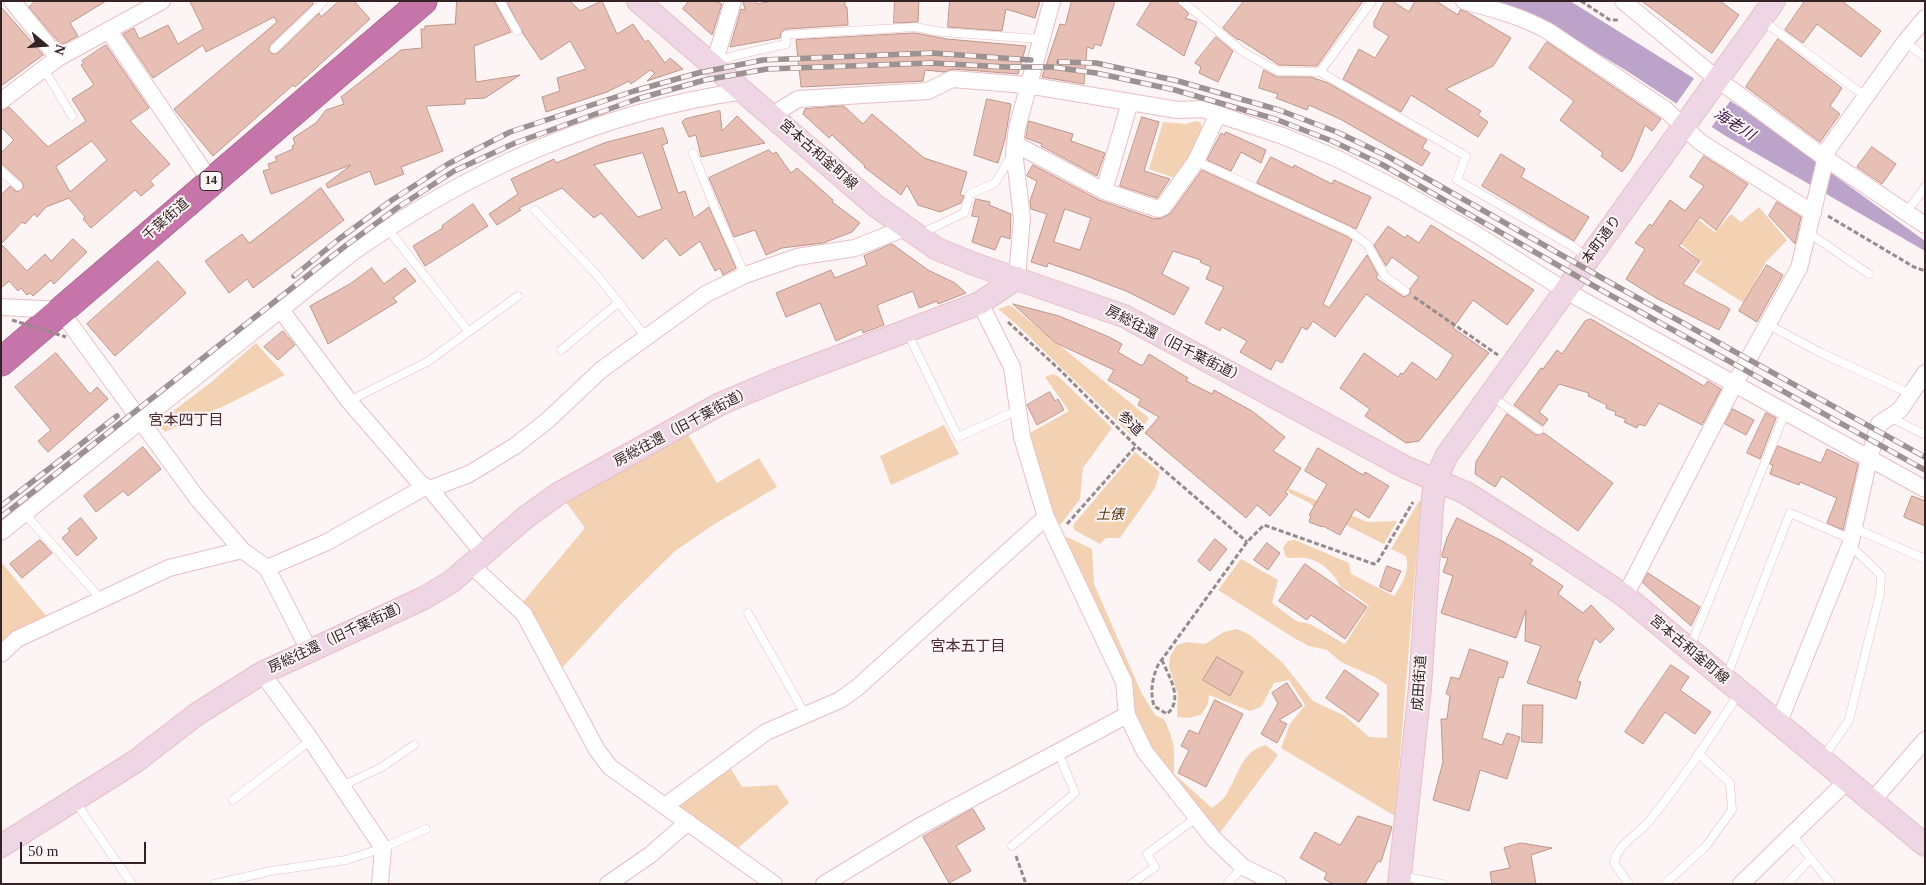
<!DOCTYPE html>
<html>
<head>
<meta charset="utf-8">
<style>
  body { margin:0 }
  #map { position:relative; width:1926px; height:885px; overflow:hidden; background:#fdf4f5; font-family:"Times New Roman",serif }
  canvas { display:block }
  .frame { position:absolute; inset:0; border:2px solid #332325; pointer-events:none }
  .north { position:absolute; left:20px; top:20px; width:50px; height:50px; -webkit-text-stroke:4px #fdf4f5; paint-order:stroke; rotate:108deg; font-size:14px; font-weight:700; line-height:20px; text-align:center; color:#332325 }
  .north::after { content:''; display:block; margin:auto; width:18px; height:22px; background:#332325; clip-path:polygon(50% 0,100% 100%,50% 72%,0 100%) }
  .scale { position:absolute; left:20px; top:842px; width:126px; height:22px; box-sizing:border-box; border:2px solid #332325; border-top:0; padding-left:6px; font-size:15px; line-height:18px; white-space:nowrap; color:#332325; -webkit-text-stroke:4px #fdf4f5; paint-order:stroke }
</style>
</head>
<body>
<div id="map">
<canvas width="1926" height="885"></canvas>
<div class="frame"></div>
<div class="north">N</div>
<div class="scale">50 m</div>
</div>
<script>
const ctx = document.querySelector('canvas').getContext('2d');
ctx.lineJoin = 'round';
function fillPath(path, color) {
  ctx.fillStyle = color;
  ctx.fill(path, 'evenodd');
}
function strokePath(path, color, width, dash) {
  ctx.strokeStyle = color;
  ctx.lineWidth = width;
  ctx.lineCap = dash ? 'butt' : 'round';
  ctx.setLineDash(dash || []);
  ctx.stroke(path);
}
function label(font, color, halo, rows, align = 'center') {
  ctx.font = font + ' "Times New Roman","Noto Sans JP",serif';
  ctx.lineWidth = 4;
  ctx.setLineDash([]);
  ctx.textBaseline = 'middle';
  ctx.strokeStyle = halo;
  ctx.fillStyle = color;
  for (const [text, x, y, turn = 0] of rows) {
    ctx.save();
    ctx.translate(x, y);
    ctx.rotate((+turn || 0) * Math.PI / 180);
    ctx.textAlign = isNaN(turn) ? turn : align;
    if (halo) ctx.strokeText(text, 0, 0);
    ctx.fillText(text, 0, 0);
    ctx.restore();
  }
}
const green = new Path2D(`
  M1196,121L1201,123L1202,131L1177,179L1149,169L1163,122L1185,124Z
  M1759,207L1787,240L1766,262L1744,303L1695,272L1702,262L1681,244L1699,220L1715,232L1731,214L1741,222Z
  M1010,305L1149,418L1139,433L1132,436L1016,324L998,309Z
  M256,343L285,375L226,405L165,432L157,423L209,384Z
  M1053,374L1059,377L1112,428L1083,468L1080,499L1061,524L1055,522L1028,434L1069,411L1045,377Z
  M944,425L959,454L891,485L880,456Z
  M686,431L717,483L759,458L777,487L713,525L675,551L619,606L562,668L523,602L585,528L563,498Z
  M1135,452L1160,472L1155,488L1120,538H1106L1100,544L1074,530L1073,525Z
  M1288,488L1367,522L1397,521L1384,544L1316,510L1310,503L1289,493Z
  M1419,501L1421,502L1395,816L1281,748L1290,724L1305,705L1289,680L1274,683L1261,707L1250,711L1209,695L1208,704L1201,715L1188,718L1177,717L1178,695L1169,667L1170,656L1177,645L1187,642L1205,644L1224,632L1237,629L1250,635L1282,662L1313,701L1345,716L1369,737L1387,738V685L1375,677L1341,662L1327,650L1309,646L1294,638L1218,590L1241,559L1278,580L1272,603L1296,621L1310,624L1345,644L1369,606L1352,593L1341,588C1335,574 1322,561 1306,558C1299,557 1294,559 1286,557L1283,548L1288,541L1295,540L1349,563L1351,574L1394,596C1403,583 1410,571 1406,556L1391,549Z
  M1067,537L1092,549L1094,584L1142,694L1156,716L1164,719C1176,745 1174,747 1174,774L1212,808C1217,804 1223,800 1226,795C1238,776 1242,750 1266,745L1278,755L1219,834L1148,751L1063,539Z
  M1,562L47,617L1,643Z
  M729,766L742,787L777,785L789,803L737,849L674,807Z`);
const water = new Path2D(`
  M1490,1H1570L1743,109L1925,241V251L1724,135L1627,71L1551,25Z`);
const pier = new Path2D(`
  M1695,77L1731,100L1710,129L1674,107Z`);
const building = new Path2D(`
  M36,1H106L70,23L78,36L61,45L29,7Z
  M190,1H312L313,4L270,45L269,51L273,54L278,53L319,13L321,17L339,1H354L370,19L295,87L293,85L213,156L174,109L277,22L274,17L206,52L203,45L153,78L123,34L134,28L139,39L168,25L178,44L203,29Z
  M457,1H494L511,32L474,46L476,82L520,75L485,98L465,99V104L426,106L443,151L401,167L404,174L375,185L370,171L328,188L326,184L351,165L271,194L263,171L270,169L268,164L277,161L275,157L293,149L292,146L295,144L293,138L316,123L326,110L344,104L341,97L401,50L422,48L421,29H425V26L455,24Z
  M507,1H570L580,11L602,1L617,34L633,24L645,42L648,40L665,63L670,58L683,69L647,81L655,73L650,70L631,84L629,81L607,92L546,112L542,97L560,91L557,78L586,69L570,41L541,60L522,32Z
  M689,1H714L722,4L712,35L683,9Z
  M743,1H756L757,4L773,1H845V7H847L848,25L786,29L781,32L780,38L730,47L741,9L745,10Z
  M895,1H919L918,22L894,23Z
  M950,1H1040L1035,18L1006,9L1002,31L948,27Z
  M1072,1H1115L1101,46L1095,44L1093,49L1087,47L1084,84L1042,77L1060,24L1065,25Z
  M1152,1H1176L1189,14L1185,18L1197,22L1184,56L1137,25Z
  M1244,1H1363L1317,66L1279,65L1239,39L1238,40L1223,28Z
  M1385,1H1392L1409,12L1415,1H1436L1458,15L1460,10L1467,12L1511,38L1493,66L1446,89L1481,111L1478,115L1488,122L1478,137L1411,95L1401,112L1343,79L1359,49L1375,58L1389,36L1374,27V22Z
  M1642,1H1720L1739,15L1712,53Z
  M1805,1H1842L1881,31L1861,57L1817,24L1803,43L1785,30Z
  M1,7L43,55L1,86Z
  M915,33L947,39L1026,46L1018,74L953,69L944,72L925,70L923,81L801,87L796,40Z
  M1216,37L1233,51L1218,82L1199,73L1201,67L1195,63Z
  M1778,39L1842,88L1830,106L1840,114L1820,142L1746,87Z
  M1547,42L1661,119L1652,131L1645,125L1631,160L1622,172L1601,156L1603,153L1560,120L1574,101L1529,68Z
  M106,45L149,108L130,121L170,164L150,181L154,185L141,196L135,190L91,228L83,219L85,217L69,198L46,207L37,217L34,214L25,224L22,222L1,244V195L10,186L17,192L24,187L22,182L1,163V153L14,140L1,127V111L9,107L48,147L86,121L72,99L94,85L81,65L84,63L82,61ZM92,141L107,160L70,192L56,167Z
  M1264,70L1277,77H1311L1328,83L1427,140L1422,148L1430,153L1422,166L1340,119L1309,105L1307,110L1276,98L1278,94L1259,88Z
  M987,99L1011,104L1005,139L998,163L974,155Z
  M844,106L863,124L872,114L924,158L967,172L960,195L964,196L961,203L940,212L918,205L907,185L901,195L864,167L865,166L832,135L829,138L803,114L805,109Z
  M720,111L722,131L737,116L765,143L701,157L696,135L689,137L682,122L685,119Z
  M1142,117L1159,122L1144,171L1170,179L1157,198L1120,186Z
  M1029,121L1073,134L1071,141L1105,153L1097,176L1041,146L1042,144L1026,138Z
  M663,128L668,143L662,145L678,193L685,191L694,218L709,207L736,268L723,275L720,268L715,271L700,241L680,256L666,238L643,259L601,213L594,218L562,188L519,208L521,210L497,225L489,214L518,194L511,179L554,159L556,163L604,143ZM643,153L662,209L638,217L594,165Z
  M1226,132L1266,150L1261,163L1241,152L1231,171L1207,160L1221,133L1224,135Z
  M1872,147L1896,164L1882,184L1857,167Z
  M769,150L773,154L776,152L791,173L797,168L833,200L832,202L860,223L852,232L823,243L782,248L766,255L755,230L734,237L709,178Z
  M1501,154L1525,169L1521,177L1589,217L1574,241L1482,186Z
  M1704,156L1748,184L1716,230L1700,217L1679,246L1700,261L1683,284L1730,309L1719,330L1656,298L1626,279L1645,249L1635,243L1650,224L1652,226L1670,200L1685,211L1704,186L1690,177Z
  M1271,157L1293,168L1294,165L1332,184L1334,180L1371,197L1356,229L1257,183Z
  M1033,165L1099,200L1155,219L1162,218L1171,213L1202,170L1346,236L1352,240L1323,304L1329,308L1367,255L1378,275L1376,278L1404,297L1410,294V289L1419,277L1392,257L1386,266L1374,245L1388,226L1405,238L1407,235L1419,243L1431,225L1534,290L1507,325L1473,300L1453,328L1489,353L1419,441L1406,443L1365,416L1370,409L1340,388L1364,353L1398,377L1401,373L1403,374L1412,362L1437,380L1453,355L1366,294L1335,337L1313,321L1307,330L1302,327L1282,363L1276,360L1271,370L1240,352L1247,341L1222,327L1220,331L1205,323L1224,287L1206,279L1211,267L1200,262L1201,260L1173,251L1162,274L1189,288L1174,315L1126,291L1084,275L1048,263L1047,267L1031,262L1047,214L1031,209L1030,201L1037,181L1027,176ZM1065,209L1091,218L1080,250L1054,242Z
  M321,188L344,220L253,288L247,279L229,293L205,261L242,234L249,243Z
  M976,199L990,202L989,205L1011,214L1010,239L1001,236L995,250L972,242L979,217L972,216Z
  M1777,202L1801,217L1795,244L1769,216Z
  M473,204L488,226L425,266L413,246L443,228L442,226Z
  M73,239L87,252L54,284L51,280L33,296L30,293L27,295L21,288L18,291L9,281L1,288V244L27,271L45,254L51,261Z
  M892,244L928,270L955,283L966,293L938,304L937,301L919,308L913,291L877,305L884,325L863,333L862,329L836,341L820,303L786,317L776,293L831,270L835,278L867,265L864,256Z
  M158,261L186,293L115,356L87,324Z
  M1767,265L1783,275L1757,322L1739,311Z
  M372,268L384,284L405,268L416,281L393,298L397,302L328,344L310,306L350,284Z
  M1013,304L1059,316L1109,337L1122,344L1118,352L1140,365H1143L1149,354L1188,378L1186,381L1212,394L1214,390L1252,411L1285,437L1273,451L1301,468L1285,493L1288,494L1270,516L1257,505L1246,518L1145,433L1159,417L1138,405L1141,399L1108,380L1114,370L1056,343Z
  M1591,319L1704,386L1708,381L1721,389L1702,425L1659,403L1645,426L1639,424L1637,428L1624,422L1626,419L1615,415L1616,412L1606,408L1607,405L1588,396L1589,393L1559,384L1539,412L1548,419L1543,426L1514,405L1541,368L1543,369L1557,350L1562,354L1585,321Z
  M283,331L295,345L278,360L264,347Z
  M56,353L90,394L97,387L108,399L48,452L38,441L51,430L15,387Z
  M1050,392L1055,401L1058,399L1064,410L1037,425L1027,405Z
  M1733,409L1754,420L1746,435L1725,424Z
  M1766,413L1776,418L1760,459L1747,453Z
  M1507,414L1536,435L1544,433L1613,483L1578,531L1502,476L1495,487L1475,474L1476,462Z
  M1778,446L1821,463L1827,449L1858,464L1843,530L1827,523L1837,498L1800,482L1799,485L1770,474L1773,465L1770,464Z
  M143,447L161,469L128,496L123,491L96,512L84,496Z
  M1318,448L1363,475L1365,472L1389,486L1369,518L1355,509L1340,535L1323,526L1322,527L1309,522L1311,516L1309,515L1327,484L1305,471Z
  M1912,496L1925,501V526L1904,517Z
  M81,518L97,538L77,556L62,538L70,531L68,529Z
  M1457,518L1502,541L1533,560L1530,564L1563,586L1558,594L1583,613L1591,605L1614,629L1600,643L1595,638L1577,681L1581,682L1576,699L1527,683L1541,646L1525,641L1526,610L1516,638L1441,613L1453,576L1443,572L1448,558L1442,557V554L1447,538Z
  M1215,539L1227,549L1210,571L1198,561Z
  M40,540L52,553L22,578L10,564Z
  M1267,543L1280,553L1268,570L1254,560Z
  M1305,564L1367,607L1345,639L1311,615L1307,620L1279,601Z
  M1387,566L1401,571L1391,592L1380,587Z
  M1648,573L1700,607L1691,626L1643,583Z
  M1470,649L1508,662L1503,678L1499,677L1482,738L1502,745L1507,733L1520,737L1507,779L1480,770L1469,811L1433,800L1443,762L1441,719H1447L1450,695L1446,694L1451,677L1459,679Z
  M1217,657L1243,672L1230,696L1203,680Z
  M1671,665L1689,677L1680,690L1711,712L1695,734L1665,712L1643,744L1625,732Z
  M1345,670L1379,694L1359,722L1326,698Z
  M1287,683L1302,706L1279,720L1287,724L1277,743L1261,734L1278,703L1272,693Z
  M1215,700L1243,714L1206,787L1178,773L1189,750L1181,746L1189,730L1198,734Z
  M1523,705H1543L1542,743L1522,742Z
  M973,809L985,829L956,846L971,871L949,883L923,837Z
  M1358,816L1392,827L1381,862L1378,861L1365,884H1333L1324,879L1327,873L1300,858L1315,832L1340,845Z
  M1521,843L1552,848L1531,855L1536,884H1492L1490,872L1510,868L1504,848Z`);
const path = new Path2D(`
  M1581,1L1610,20H1620
  M1828,216L1914,267L1925,271
  M1414,297L1498,355
  M1008,322L1060,370L1136,446L1247,542
  M1067,524L1136,446
  M1162,660C1169,677 1184,699 1167,714L1154,706C1150,691 1152,679 1158,665L1247,542L1264,525L1374,564L1377,563L1413,502
  M1016,856L1026,884`);
const lane = new Path2D(`
  M500,1L517,31
  M1182,1L1243,52L1278,71L1320,72L1466,156L1457,180L1572,246L1587,257
  M1762,20L1865,96
  M1905,42L1925,57
  M274,49L324,1
  M716,63L733,56L786,44V35L801,34L915,27L942,32L1039,39
  M44,69L72,116
  M1320,72L1372,1
  M693,153L716,211L745,275
  M1196,161L1349,231L1367,244L1385,276L1405,291
  M1,171L18,186
  M535,210L597,275L645,336
  M1906,213L1925,187
  M387,228L468,331
  M1809,233L1869,274
  M920,234L964,213L970,194L995,183L1012,155
  M1767,324L1821,353L1911,394
  M907,332L958,437L1018,410
  M561,350L618,303
  M1491,396L1539,430
  M349,401L427,362L518,296
  M1892,418L1925,435
  M25,514L102,600
  M1854,528L1925,559
  M748,613L806,716
  M1690,647L1785,413
  M1726,678L1790,513L1851,539
  M1823,758L1849,720L1880,594L1881,575L1850,545
  M342,786L382,767L414,745
  M233,800L311,740
  M75,801L132,884
  M1792,835L1831,884
  M1012,846L1075,793L1058,752
  M1402,876L1442,884
  M214,884L271,871L346,860L383,848L426,829
  M1131,884L1155,867L1147,854L1196,818
  M1227,884L1243,867
  M1629,884L1614,863C1618,843 1638,835 1650,820C1683,779 1711,737 1739,693
  M1665,884L1706,846L1732,810L1730,783L1700,755
  M1787,884L1811,858`);
const street = new Path2D(`
  M12,1L58,58
  M1464,1C1493,9 1521,16 1548,31L1666,110L1700,142L1813,213
  M1623,1L1717,79L1825,158L1925,225
  M109,31L211,182
  M714,64L733,1
  M1,101L58,58L162,1
  M772,115L798,99L928,91L952,79L1027,85L1178,110L1202,109L1283,136L1338,159L1399,190L1474,233L1566,291L1925,489
  M1015,144L1104,191L1158,209L1163,207L1196,161L1218,114
  M1104,191L1130,102
  M1017,278L1022,218L1014,151L1017,128L1052,1
  M980,303L1012,367L1022,437L1046,517L1124,682L1127,715L1145,752L1213,838L1243,867L1278,884
  M1,307L60,310L197,498L242,550L267,568L309,650
  M281,310L349,401L420,483L430,489L469,474L515,446L548,420L601,370L706,294L745,275L797,257L855,248L905,228
  M430,489L483,553
  M1,532L353,252C469,170 602,111 744,91
  M471,565L524,614L597,750L610,767L774,884
  M267,568L327,542L425,487
  M1625,596L1734,385L1799,268L1828,149L1905,42L1925,18
  M1,654L17,639L169,568L242,550
  M262,673L311,740L383,848L380,884
  M1779,722L1850,545L1869,459L1879,424L1900,410L1925,373
  M1872,801L1925,740
  M665,806L766,732L840,700L858,687L1046,517
  M608,884L650,855L688,822
  M824,884L920,826L1127,715
  M1741,884L1847,781`);
const secondary = new Path2D(`
  M638,1L876,206L937,249L974,264L1124,316L1405,467L1466,493L1556,550L1625,596L1925,845
  M1,846L136,761L197,714L262,673L424,598L451,582L526,517L558,494L720,404L777,380L980,303L1017,278
  M1399,884L1420,687L1432,507L1435,481L1447,455L1774,1`);
const highway = new Path2D(`
  M1,362L423,1`);
const rail = new Path2D(`
  M1059,62L1096,63L1178,81L1279,110L1337,132L1389,157L1609,282L1925,457
  M294,276L339,239L392,200L448,164L510,132L634,91L698,73L763,60L932,53L1031,60
  M1,506L117,416
  M1,517L344,247L397,208L454,171L515,143L637,99L705,80L767,69L931,63L1006,67H1052L1096,73L1175,90L1275,119L1332,141L1383,165L1601,290L1925,470`);
const pathBridge = new Path2D(`
  M12,320L66,337`);
const shields = [
  [211,181,22]
];
const shieldNames = [
  ["14",211,181]
];
const streetNames = [
  ["宮本古和釜町線",818,155,41],
  ["千葉街道",166,220,-41],
  ["本町通り",1602,240,-54],
  ["房総往還（旧千葉街道）",1175,345,27],
  ["参道",1130,424,45],
  ["房総往還（旧千葉街道）",683,427,-28],
  ["房総往還（旧千葉街道）",339,637,-25],
  ["宮本古和釜町線",1689,650,40],
  ["成田街道",1420,683,-86]
];
const parkNames = [
  ["土俵",1110,515]
];
const waterNames = [
  ["海老川",1734,125,33]
];
const neighbourhoodNames = [
  ["宮本四丁目",186,421],
  ["宮本五丁目",968,647]
];
fillPath(green, '#f3d2b4');
fillPath(water, '#bca3ca');
fillPath(pier, '#fdf4f5');
fillPath(building, '#e8bfb4');
strokePath(building, '#bc968a', 1);
strokePath(lane, '#e8bec4', 9);
strokePath(street, '#e8bec4', 18);
strokePath(secondary, '#e8bec4', 24);
strokePath(highway, '#92587b', 29);
strokePath(path, '#978a8c', 3, [5, 2.5]);
strokePath(lane, '#fff', 8);
strokePath(street, '#fff', 16);
strokePath(secondary, '#eed6e5', 22);
strokePath(highway, '#c575a9', 28);
strokePath(rail, '#9d9192', 5.5);
strokePath(rail, '#fdf4f5', 4, [11]);
strokePath(pathBridge, '#978a8c', 3, [5, 2.5]);
for (const [x, y, w] of shields) {
  const box = new Path2D();
  box.roundRect(x - w / 2, y - 9.5, w, 19, 4);
  ctx.fillStyle = '#fdf4f5';
  ctx.fill(box);
  strokePath(box, '#332325', 1);
}
label('bold 12px', '#332325', null, shieldNames);
label('14px', '#332325', '#fdf4f5', streetNames);
label('italic 14px', '#58350d', '#fdf4f5', parkNames);
label('italic 15px', '#391949', '#fdf4f5', waterNames);
label('15px', '#4b2b30', '#fdf4f5', neighbourhoodNames);
</script>
</body>
</html>
